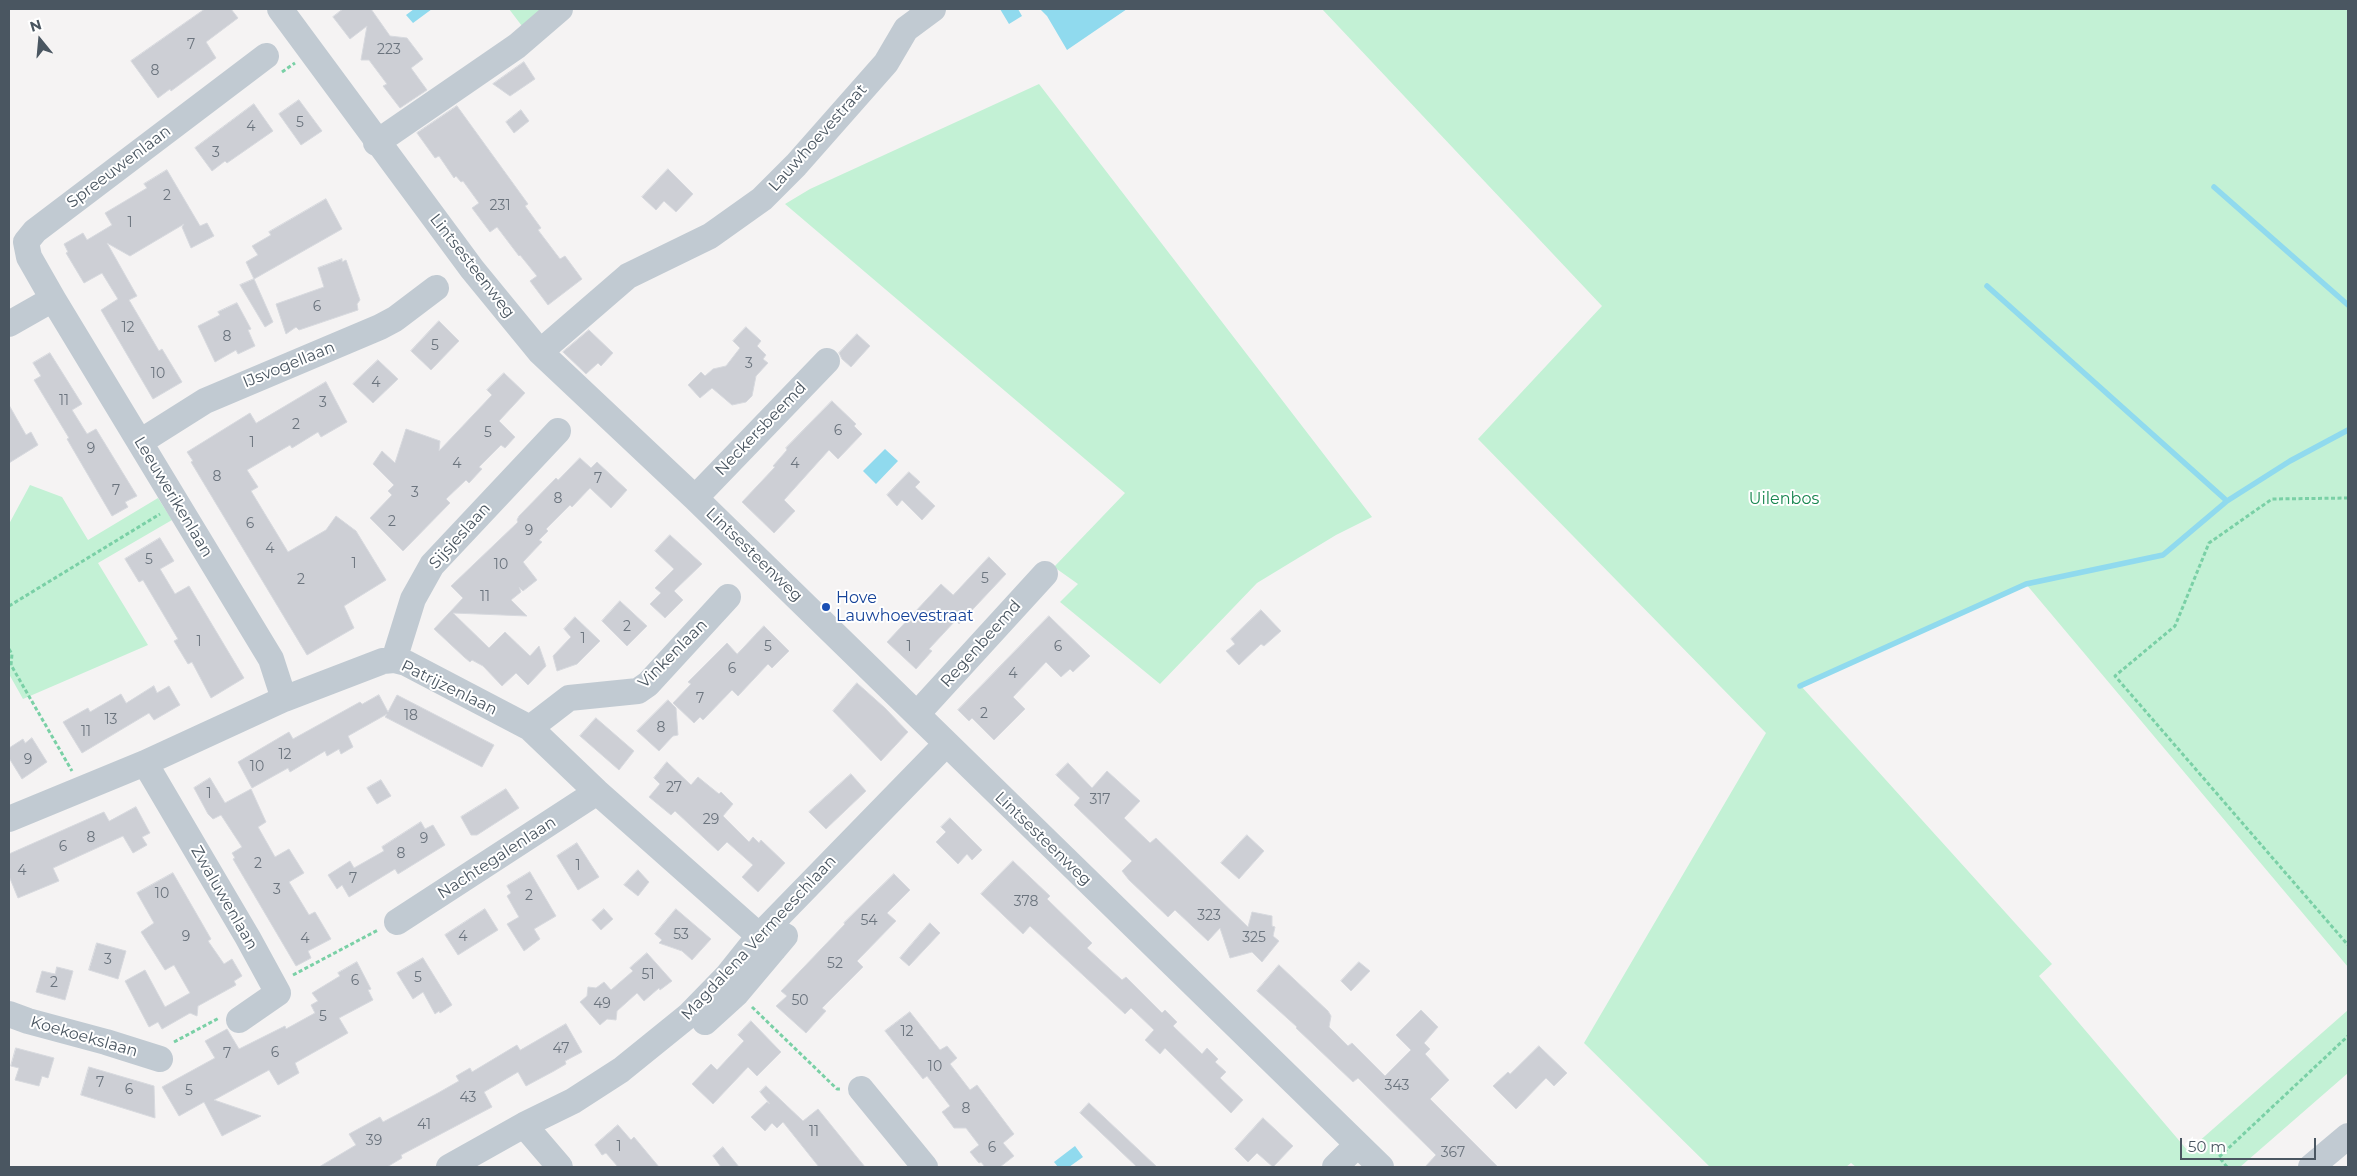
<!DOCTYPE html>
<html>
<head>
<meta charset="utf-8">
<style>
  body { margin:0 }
  #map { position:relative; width:2357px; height:1176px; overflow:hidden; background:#f5f3f3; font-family:Montserrat,sans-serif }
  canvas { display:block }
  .frame { position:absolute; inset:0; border:10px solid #4a5661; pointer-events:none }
  .north { position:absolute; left:15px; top:15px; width:50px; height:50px; -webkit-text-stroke:4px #fff; paint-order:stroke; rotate:343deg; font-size:14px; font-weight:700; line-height:20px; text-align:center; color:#4a5661 }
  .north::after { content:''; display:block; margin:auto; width:18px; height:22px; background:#4a5661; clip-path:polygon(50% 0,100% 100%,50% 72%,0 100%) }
  .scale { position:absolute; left:2180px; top:1138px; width:136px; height:22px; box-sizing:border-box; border:2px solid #4a5661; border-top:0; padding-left:6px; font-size:15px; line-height:18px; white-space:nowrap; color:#4a5661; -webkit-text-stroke:4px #fff; paint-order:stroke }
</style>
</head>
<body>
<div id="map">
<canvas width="2357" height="1176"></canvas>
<div class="frame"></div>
<div class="north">N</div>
<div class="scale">50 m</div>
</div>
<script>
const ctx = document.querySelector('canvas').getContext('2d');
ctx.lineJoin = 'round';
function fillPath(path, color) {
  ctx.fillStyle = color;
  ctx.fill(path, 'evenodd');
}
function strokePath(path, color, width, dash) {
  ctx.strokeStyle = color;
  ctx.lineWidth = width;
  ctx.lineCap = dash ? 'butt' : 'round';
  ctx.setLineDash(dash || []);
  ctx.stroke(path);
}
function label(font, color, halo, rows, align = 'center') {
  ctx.font = font + ' Montserrat,sans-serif';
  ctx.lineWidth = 4;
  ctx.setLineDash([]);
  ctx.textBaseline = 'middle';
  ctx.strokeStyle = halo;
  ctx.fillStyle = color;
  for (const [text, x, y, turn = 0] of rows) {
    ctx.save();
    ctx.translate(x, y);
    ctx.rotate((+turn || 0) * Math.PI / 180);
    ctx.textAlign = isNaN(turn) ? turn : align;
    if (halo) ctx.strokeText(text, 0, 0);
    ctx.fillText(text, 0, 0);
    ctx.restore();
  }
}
const green = new Path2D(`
  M509,9H546L525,30Z
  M1322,9H2348V967L2026,584L1801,686L2052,964L2039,976L2188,1151L2348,1010V1073L2240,1167H1856L1851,1163L1846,1167H1710L1584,1043L1766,733L1478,439L1602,306Z
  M1039,84L1372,517L1336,535L1257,583L1160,684L1060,602L1078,584L1054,567L1125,493L785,204L810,189Z
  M30,485L62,497L88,540L158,498L172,520L98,563L148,645L23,699L9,674V524Z`);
const water = new Path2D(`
  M414,9H432L413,23L406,15Z
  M1000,9H1018L1022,16L1009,24Z
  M1040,9H1127L1067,50L1047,16Z
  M885,449L898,461L876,484L863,471Z
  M1075,1146L1083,1157L1069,1167H1058L1054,1162Z`);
const stream = new Path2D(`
  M2214,187L2348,305
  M1987,286L2227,501
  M1800,686L2026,584L2163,555L2227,501L2290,461L2348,430`);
const building = new Path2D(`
  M205,9H231L238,18L206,42L216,58L171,91L170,89L158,98L131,61Z
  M343,9H371L390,36L407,38L423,59L411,68L427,90L400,108L383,86L387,84L369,60H361L367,26L350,39L333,17Z
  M524,62L535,79L510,96L493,84Z
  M299,100L322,131L301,145L279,114Z
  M254,104L273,131L227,163L225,161L212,171L195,148Z
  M457,106L528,204L525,206L541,228L538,230L560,259L565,256L582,279L548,305L530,281L537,276L520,255L519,256L497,227L490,232L472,208L479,203L463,181L461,182L456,176L454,178L439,156L435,158L417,133Z
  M521,110L529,121L514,133L506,122Z
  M668,169L693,194L676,212L664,201L656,210L642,197Z
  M167,170L200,226L207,223L214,236L191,248L182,227L184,224L130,256L107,243L137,296L129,300L159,351L162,349L182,382L153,399L101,310L118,299L102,273L84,283L66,253L68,252L64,244L83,233L87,240L112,225L105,213L147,188L144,184Z
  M326,199L342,229L254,279L246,262L258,255L252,246L271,235L269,232Z
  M342,259V262L346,260L360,300L357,304L358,310L299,330L296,327L286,334L276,304L324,287L318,268Z
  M254,279L273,322L265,327L240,285Z
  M237,303L251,329L248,330L255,346L238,354L236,350L215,362L198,326L220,315L218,312Z
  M439,321L459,341L431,370L411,351Z
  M746,327L761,341L757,346L766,355L763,359L768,363L756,376L752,396L746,402L732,405L712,388L700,398L688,385L701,372L705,376L713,369L726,366L740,348L733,341Z
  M589,330L613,353L601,366L598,363L586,374L563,352Z
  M857,334L870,346L851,367L842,359L839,353Z
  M50,353L82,404L72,410L87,434L96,429L137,496L125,502L128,507L112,516L67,439L69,438L34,380L41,376L33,363Z
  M378,360L398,379L373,403L353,384Z
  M504,373L525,393L499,421L515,437L505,448L501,445L479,467L482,469L469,483L466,480L446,499L450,503L403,551L370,518L392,495L388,491L394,485L373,464L382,451L395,463L406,429L440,441L439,451L492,395L487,390Z
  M326,382L347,422L321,437L318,432L292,448L290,445L247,470L258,487L251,491L288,552L326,530L336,516L356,531L386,580L344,606L354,628L307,655L191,462L193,461L187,452L250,413L256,423Z
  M832,401L856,424L854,426L862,434L838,459L829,450L784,500L795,511L774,533L742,502L775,467L773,466L787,450L786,448Z
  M9,405L26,435L31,432L38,445L9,463Z
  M580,458L591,468L597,462L627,490L611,508L590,488L572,507L570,505L546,529L548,531L539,540L542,542L523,562L537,580L523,591L519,587L521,592L511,600L527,616L453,613L489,648L505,632L530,656L539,646L546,666L528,685L516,673L502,686L483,666L472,660L470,662L464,657L434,629L463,598L451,586L518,522L517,520L519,516L556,478L558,480Z
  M909,472L920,482L915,487L935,506L922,520L902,500L897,506L887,495Z
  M670,535L702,564L674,591L683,600L665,618L650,604L661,593L655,588L674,569L655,551Z
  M160,538L174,561L160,569L175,594L189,586L244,678L211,698L192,662L188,664L174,641L178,639L143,580L139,582L125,559Z
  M989,557L1006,574L959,624L956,620L929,649L932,651L916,669L887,642L941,584L953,595Z
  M620,601L647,626L627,646L602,621Z
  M1261,610L1281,631L1264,646L1261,644L1239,665L1226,651L1235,644L1231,639Z
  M1049,616L1090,656L1073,672L1070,669L1061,677L1046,662L1013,697L1025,709L994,740L972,718L969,721L958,710Z
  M575,617L600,641L577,664L557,671L553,656L571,637L564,629Z
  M764,626L789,651L772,668L768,664L738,696L732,690L703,720L700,717L694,723L673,703L691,684L688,682L727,643L737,654Z
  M857,683L885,708L908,732L881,761L833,711Z
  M154,686L157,693L169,686L180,705L154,720L149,713L82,753L63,722L88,708L90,712L121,694L126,703Z
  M379,695L388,712L397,695L494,745L482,767L385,717L387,714L348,736L353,747L341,754L339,749L327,756L325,751L290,772L288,768L252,788L238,762L289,732L293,739L360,702L362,704Z
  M668,700L676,708L678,735L673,736L659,751L637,731Z
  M596,718L634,751L619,770L580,736Z
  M32,738L47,762L22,779L9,758V748L23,739L25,743Z
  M667,762L691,785L698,777L719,794L721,792L733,804L723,816L749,842L753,837L759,843L761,840L785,863L758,892L742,877L753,865L727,842L718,851L675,811L671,815L649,797L660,784L654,778Z
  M1068,763L1092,788L1107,771L1140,801L1124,818L1150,843L1156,838L1248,927L1252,912L1272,916V926L1275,927L1273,936L1279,941L1262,962L1252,952L1230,958L1220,928L1208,941L1175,910L1168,917L1129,880L1122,871L1132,861L1074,805L1080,798L1056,775Z
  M851,774L866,791L826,829L809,812Z
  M210,778L225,803L251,789L266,822L258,827L275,857L289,849L304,873L289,882L309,915L315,912L331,939L308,951L311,958L296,966L233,859L235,858L232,853L242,847L221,815L213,819L208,814L194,788Z
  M381,780L391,796L377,804L367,788Z
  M506,789L519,808L477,835H471L461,817Z
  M136,807L150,833L142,837L147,845L133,853L123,836L53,868L59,881L18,898L9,876V854L97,815L104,812L109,821Z
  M950,818L982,850L972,860L967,854L958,864L936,842L946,832L941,827Z
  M421,822L425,829L433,825L445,845L398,874L395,869L349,897L342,885L337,889L328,875L350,861L354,868L384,851L382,847Z
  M1247,835L1264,851L1239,879L1221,863Z
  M577,843L599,877L578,890L557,856Z
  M1013,861L1050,896L1047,899L1092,943L1087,948L1122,980L1126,977L1162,1013L1165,1010L1177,1022L1173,1026L1202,1054L1207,1048L1218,1059L1215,1062L1226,1072L1220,1078L1243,1100L1231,1113L1165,1048L1160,1054L1145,1040L1154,1030L1131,1008L1125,1014L1030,926L1023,934L981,894Z
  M638,870L649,882L638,896L624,885Z
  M530,872L556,916L534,929L540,939L524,951L507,924L519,917L507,896L511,893L507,886Z
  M173,873L211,939L208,941L224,964L232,959L242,976L234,981L236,985L198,1006L197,1016L190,1013L162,1029L158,1022L149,1027L125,981L145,970L165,1007L190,993L174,965L165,970L141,932L154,923L137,893Z
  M894,874L910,890L887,913L896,921L857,961L863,967L822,1008L826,1011L806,1033L776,1006L787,996L781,991L845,924L844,923Z
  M485,909L498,930L458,955L445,935Z
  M604,909L613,919L601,930L592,920Z
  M676,909L711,939L692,960L682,951L659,943L662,940L655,934Z
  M930,923L940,933L909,966L900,958Z
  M97,943L126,951L118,979L89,970Z
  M647,953L672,981L660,990L659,988L644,1001L637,993L617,1011L616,1020L607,1019L600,1025L580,1002L587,996L588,987L596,988L604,982L611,990L633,971L630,968Z
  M423,958L452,1005L440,1013L439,1011L435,1014L423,992L413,999L397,973Z
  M357,962L371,989L368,990L373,1000L339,1018L348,1033L295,1063L299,1073L278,1085L269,1070L214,1100L261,1116L222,1136L204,1102L179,1116L162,1087L215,1058L205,1041L227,1029L239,1049L285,1026L286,1029L315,1013L311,1005L318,1001L312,993L340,976L338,973Z
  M1359,962L1370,971L1351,991L1341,981Z
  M1279,965L1328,1011L1331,1016L1329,1027L1348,1046L1352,1043L1385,1076L1411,1050L1396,1035L1421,1010L1438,1027L1424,1043L1430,1049L1425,1054L1449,1080L1430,1099L1498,1167H1425L1436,1155L1358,1078L1353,1082L1296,1028L1297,1027L1257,991Z
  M57,967L73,971L65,1000L36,992L42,971L55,974Z
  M910,1012L940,1050L947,1046L957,1058L950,1064L970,1090L977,1085L1014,1134L1003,1143L1014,1156L1000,1167H985L981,1162L979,1163L970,1152L979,1145L966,1128H954L942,1112L950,1106L927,1076L923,1079L885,1031Z
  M751,1021L781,1052L757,1076L748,1067L713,1104L692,1084L711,1064L717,1070L744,1041L738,1035Z
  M566,1024L582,1052L565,1061L566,1064L554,1071L526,1086L518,1072L484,1092L492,1107L401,1155L402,1158L387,1167H319L356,1145L349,1134L380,1117L383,1122L438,1093L459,1081L456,1076L470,1068L472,1072L517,1045L520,1050Z
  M1539,1046L1567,1073L1554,1086L1546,1078L1516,1109L1493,1086L1508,1072L1510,1074Z
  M16,1048L54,1058L48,1078L42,1076L39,1086L15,1080L19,1068L11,1066Z
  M89,1067L154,1086L155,1118L81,1095Z
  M766,1086L803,1121L818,1109L865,1167H819L783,1122L777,1128L772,1123L765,1131L751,1117L767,1102L770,1104L760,1092Z
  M1089,1103L1157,1167H1137L1080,1113Z
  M1263,1118L1293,1146L1273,1167L1257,1153L1248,1162L1235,1149Z
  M618,1125L631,1140L634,1137L659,1167H618L606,1153L602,1155L595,1145Z
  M723,1147L739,1167H721L713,1156Z`);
const path = new Path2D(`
  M282,72L295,63
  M2348,498L2272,499L2209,543L2175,626L2115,676L2348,945
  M9,606L160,514
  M9,649L12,654L11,665L72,771
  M293,975L378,930
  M752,1007L837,1089H841
  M174,1042L219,1018
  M2227,1167L2219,1157L2348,1036`);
const minor = new Path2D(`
  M280,9L472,269L540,352L695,498L1381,1167
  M266,56L35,231L26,242L29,257L53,299L271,659L284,699
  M376,143L517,46L560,9
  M9,324L53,299
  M540,352L628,276L710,236L762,199L796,165L886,63L906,29L933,9
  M140,442L205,401L380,327L395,319L436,288
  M695,498L827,361
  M394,660L413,599L432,565L558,431
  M917,714L1045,574
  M530,728L569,698L638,691L648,684L728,597
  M145,763L248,938L278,993L239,1020
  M9,819L145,763L284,699L383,661L394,660L406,663L530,728L597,792L774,949
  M397,922L597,792
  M9,1014L28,1021L106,1042L160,1059
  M705,1022L737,993L785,936
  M861,1089L925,1167
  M524,1125L560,1167
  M449,1167L524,1125L573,1101L621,1070L689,1015L727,976L759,936L946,744
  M1335,1167L1357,1145
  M2311,1167L2348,1136`);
const markers = [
  [826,607,5,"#1a4fb4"]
];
const numberNames = [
  ["7",191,45],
  ["223",389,50],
  ["8",155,71],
  ["5",300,123],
  ["4",251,127],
  ["3",216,153],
  ["2",167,196],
  ["231",500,206],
  ["1",130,223],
  ["6",317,307],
  ["12",128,328],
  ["8",227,337],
  ["5",435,346],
  ["3",749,364],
  ["10",158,374],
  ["4",376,383],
  ["11",64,401],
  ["3",323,403],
  ["2",296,425],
  ["6",838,431],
  ["5",488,433],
  ["1",252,443],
  ["9",91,449],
  ["4",457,464],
  ["4",795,464],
  ["8",217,477],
  ["7",598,479],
  ["7",116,491],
  ["3",415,493],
  ["8",558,499],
  ["2",392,522],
  ["6",250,524],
  ["9",529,531],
  ["4",270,549],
  ["5",149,560],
  ["1",354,564],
  ["10",501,565],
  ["5",985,579],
  ["2",301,580],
  ["11",485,597],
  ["2",627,627],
  ["1",583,639],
  ["1",199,642],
  ["5",768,647],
  ["1",909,647],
  ["6",1058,647],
  ["6",732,669],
  ["4",1013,674],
  ["7",700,699],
  ["2",984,714],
  ["18",411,716],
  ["13",111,720],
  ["8",661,728],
  ["11",86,732],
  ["12",285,755],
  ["9",28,760],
  ["10",257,767],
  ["27",674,788],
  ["1",209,794],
  ["317",1100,800],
  ["29",711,820],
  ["8",91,838],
  ["9",424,839],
  ["6",63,847],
  ["8",401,854],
  ["2",258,864],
  ["1",578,866],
  ["4",22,871],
  ["7",353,879],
  ["3",277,890],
  ["10",162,894],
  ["2",529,896],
  ["378",1026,902],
  ["323",1209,916],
  ["54",869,921],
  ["53",681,935],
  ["9",186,937],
  ["4",463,937],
  ["325",1254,938],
  ["4",305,939],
  ["3",108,960],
  ["52",835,964],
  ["51",648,975],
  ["5",418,978],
  ["6",355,981],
  ["2",54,983],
  ["50",800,1001],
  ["49",602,1004],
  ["5",323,1017],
  ["12",907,1032],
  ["47",561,1049],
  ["6",275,1053],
  ["7",227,1054],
  ["10",935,1067],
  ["7",100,1083],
  ["343",1397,1086],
  ["6",129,1090],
  ["5",189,1091],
  ["43",468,1098],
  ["8",966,1109],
  ["41",424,1125],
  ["11",814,1132],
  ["39",374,1141],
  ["1",619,1147],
  ["6",992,1148],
  ["367",1453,1153]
];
const streetNames = [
  ["Lauwhoevestraat",818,138,-48],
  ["Spreeuwenlaan",119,167,-37],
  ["Lintsesteenweg",472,266,52],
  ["IJsvogellaan",289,365,-22],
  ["Neckersbeemd",761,429,-46],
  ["Leeuwerikenlaan",173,497,59],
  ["Sijsjeslaan",460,536,-48],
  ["Lintsesteenweg",754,555,44],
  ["Regenbeemd",981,644,-48],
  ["Vinkenlaan",673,654,-45],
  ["Patrijzenlaan",449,688,26],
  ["Lintsesteenweg",1043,839,44],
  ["Nachtegalenlaan",497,858,-33],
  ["Zwaluwenlaan",224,898,60],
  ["Magdalena Vermeeschlaan",759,938,-47],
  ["Koekoekslaan",84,1037,16]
];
const parkNames = [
  ["Uilenbos",1784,499]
];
const transitNames = [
  ["Hove",836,598],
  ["Lauwhoevestraat",836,616]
];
fillPath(green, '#c3f1d5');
fillPath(water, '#90daee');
strokePath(stream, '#90daee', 5.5);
fillPath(building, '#cdcfd5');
strokePath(building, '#d7d9de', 1);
strokePath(path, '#7ad0a6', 3, [4, 2.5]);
strokePath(minor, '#c1cad2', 26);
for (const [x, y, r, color] of markers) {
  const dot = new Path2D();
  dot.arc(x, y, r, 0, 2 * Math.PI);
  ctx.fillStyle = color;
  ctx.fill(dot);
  strokePath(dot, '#fff', 2);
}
label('14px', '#6b747e', null, numberNames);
label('16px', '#4a5661', '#fff', streetNames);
label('16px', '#17864f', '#fff', parkNames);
label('16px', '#164399', '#fff', transitNames, 'left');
</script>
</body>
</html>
